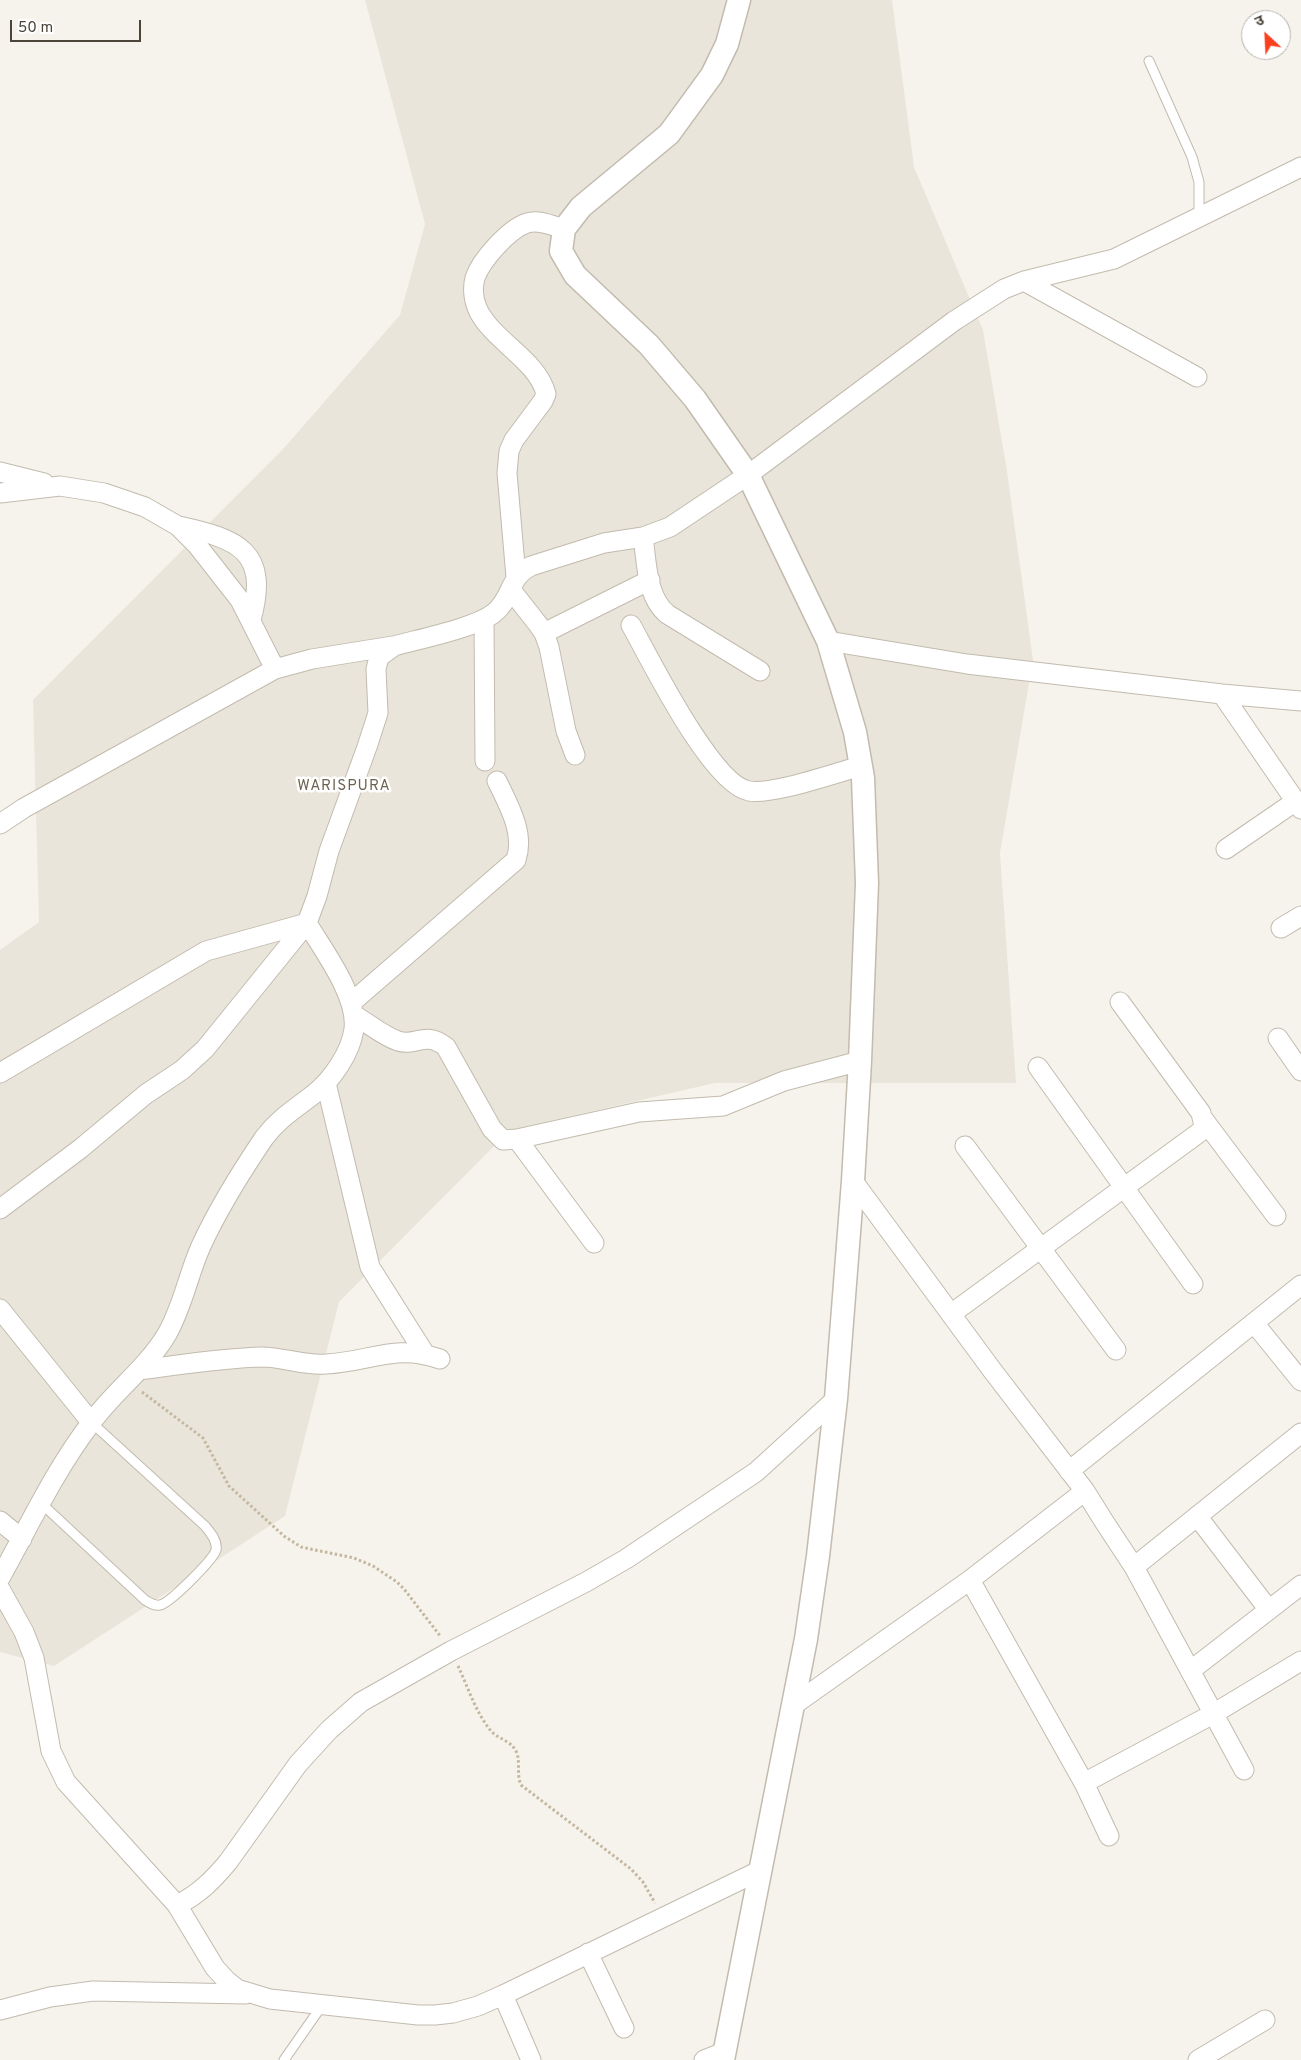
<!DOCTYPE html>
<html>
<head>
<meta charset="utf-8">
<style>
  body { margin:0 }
  #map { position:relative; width:1301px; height:2060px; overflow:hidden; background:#f6f3ec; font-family:Overpass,"Noto Sans Devanagari",sans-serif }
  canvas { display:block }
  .north { position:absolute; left:1241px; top:10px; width:50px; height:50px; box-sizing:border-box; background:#fff; border:1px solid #b7b4b0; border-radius:50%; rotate:335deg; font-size:14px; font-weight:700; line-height:20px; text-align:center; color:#4b4439 }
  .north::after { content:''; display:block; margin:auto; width:18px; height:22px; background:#fc3f1d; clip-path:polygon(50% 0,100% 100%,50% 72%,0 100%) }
  .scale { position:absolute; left:10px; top:20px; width:131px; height:22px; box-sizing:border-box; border:2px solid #4b4439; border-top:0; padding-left:6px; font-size:15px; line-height:18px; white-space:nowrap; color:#4b4439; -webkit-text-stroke:4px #fff; paint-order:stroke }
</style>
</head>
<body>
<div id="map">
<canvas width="1301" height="2060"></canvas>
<div class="north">उ</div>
<div class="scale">50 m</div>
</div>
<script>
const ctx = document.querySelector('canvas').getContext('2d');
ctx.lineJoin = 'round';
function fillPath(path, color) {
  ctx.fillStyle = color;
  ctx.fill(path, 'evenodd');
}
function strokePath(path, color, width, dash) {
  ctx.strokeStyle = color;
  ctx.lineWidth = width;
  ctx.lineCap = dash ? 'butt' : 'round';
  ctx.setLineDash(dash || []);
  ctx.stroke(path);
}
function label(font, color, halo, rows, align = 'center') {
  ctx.font = font + ' Overpass,sans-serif';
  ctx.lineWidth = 5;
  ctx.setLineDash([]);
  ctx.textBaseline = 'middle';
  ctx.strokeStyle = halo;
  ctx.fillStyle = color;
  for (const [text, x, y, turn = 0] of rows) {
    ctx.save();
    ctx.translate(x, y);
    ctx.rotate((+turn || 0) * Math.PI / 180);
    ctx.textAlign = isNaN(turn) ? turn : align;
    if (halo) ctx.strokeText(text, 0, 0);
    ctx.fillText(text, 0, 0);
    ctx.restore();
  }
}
const residential = new Path2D(`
  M365,0H892L914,167L983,330L1007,471L1033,660L1000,853L1016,1083H715L510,1130L339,1302L285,1516L54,1666L0,1652V950L39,922L33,700L284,448L400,315L425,224Z`);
const path = new Path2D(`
  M142,1392L203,1438L229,1486L284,1536L301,1547L354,1558L373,1566L397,1582L404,1589L441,1637
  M458,1666C468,1687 476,1714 492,1732C499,1739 511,1741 516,1751C521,1761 516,1774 521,1785L631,1869L643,1882L655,1903`);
const service = new Path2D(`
  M1149,61L1192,157L1199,182V217
  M42,1504L145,1600C150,1603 154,1606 160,1605C170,1603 213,1560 216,1550C218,1541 210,1532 205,1526L91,1422
  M284,2060L323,2004`);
const minor = new Path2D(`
  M1024,281L1197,377
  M0,472L44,483
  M0,493L60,486L104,493L145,507L178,526L197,545L240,600L275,669
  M179,526C238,539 270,551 251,620
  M643,537C647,563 646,596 667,614L760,671
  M516,577L507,473L509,451L514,440L543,401L546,394C538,361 495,342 479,312C474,302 472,289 475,278C481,260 509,229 527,223C539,219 553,226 564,229
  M511,590L537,623L544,633L549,647L566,731L575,755
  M484,620L485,761
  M631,625C650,659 712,785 749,791C773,795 835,773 861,766
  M544,633L650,580
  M828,641L967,664L1222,694L1301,701
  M1222,694L1301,809
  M0,824L24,808L275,669L312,659L393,646
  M1226,849L1296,801
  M1281,928L1301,916
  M351,1003L516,860C525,833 509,806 497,781
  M354,1015C368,1023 383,1036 398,1041C416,1047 425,1030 446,1047L492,1129L503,1140L517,1139L639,1112L723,1106L784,1081L860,1061
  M1278,1038L1301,1071
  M1038,1067L1193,1284
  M0,1073L206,951L307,923C323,950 358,996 354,1029C351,1052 332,1080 314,1094C295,1109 279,1118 264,1138C241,1172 218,1209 201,1246C188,1275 183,1306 167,1334C147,1368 114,1391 91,1423C55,1470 29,1526 0,1578
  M326,1083L370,1267L425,1354
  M1204,1120L1276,1216
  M517,1139L594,1243
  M965,1146L1116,1350
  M853,1181L992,1370L1085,1491L1105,1523L1134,1567L1244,1770
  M0,1209L80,1149L146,1094L182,1070L205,1049L307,923L317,896L329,851L367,747L378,713L376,669L379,657L394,646C419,639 475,628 494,613C512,599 509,576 531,566L604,543L643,537L670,527L748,475L954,321L1004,289L1024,281L1114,259L1301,167
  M0,1309L91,1422
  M951,1314L1200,1132L1204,1126L1201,1113L1120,1002
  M1254,1323L1301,1381
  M139,1370C179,1365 221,1358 262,1357C283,1357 305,1366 326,1364C370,1362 395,1343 440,1359
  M1069,1471L1301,1285
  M1197,1516L1269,1610
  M0,1521L22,1539
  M1134,1567L1301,1433
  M970,1580L1084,1783L1109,1836
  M0,1589L24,1632L34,1658L51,1751L66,1782L177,1905L215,1968L227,1981L237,1989L270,1999L418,2015H435L453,2013L478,2006L503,1995L761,1870
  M1190,1671L1301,1585
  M795,1704L970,1580L1085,1491
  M1084,1783L1213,1714L1301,1661
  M177,1905C198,1895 213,1880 228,1862L298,1764L329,1730L361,1702L451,1651L586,1582L626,1559L756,1472L836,1399
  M588,1953L624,2028
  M503,1995L531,2060
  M0,2010L50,1997L93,1991L246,1994
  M704,2060L724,2052
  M1198,2060L1265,2020`);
const tertiary = new Path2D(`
  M723,2060L806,1639L818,1556L836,1399L853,1181L860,1061L867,883L863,778L855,732L828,641L748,475L695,399L649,345L575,275L561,251L564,229L581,207L669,134L712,75L727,44L739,0`);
const quarterNames = [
  ["WARISPURA",344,787]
];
fillPath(residential, '#eae5da');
strokePath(service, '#c2bbae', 11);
strokePath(minor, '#c2bbae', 21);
strokePath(tertiary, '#c2bbae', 25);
strokePath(path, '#c4b79f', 3, [2.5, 2.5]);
strokePath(service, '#fff', 9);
strokePath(minor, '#fff', 19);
strokePath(tertiary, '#fff', 22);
ctx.letterSpacing = '1px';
label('15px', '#6e6250', '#fff', quarterNames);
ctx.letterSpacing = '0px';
</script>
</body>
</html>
